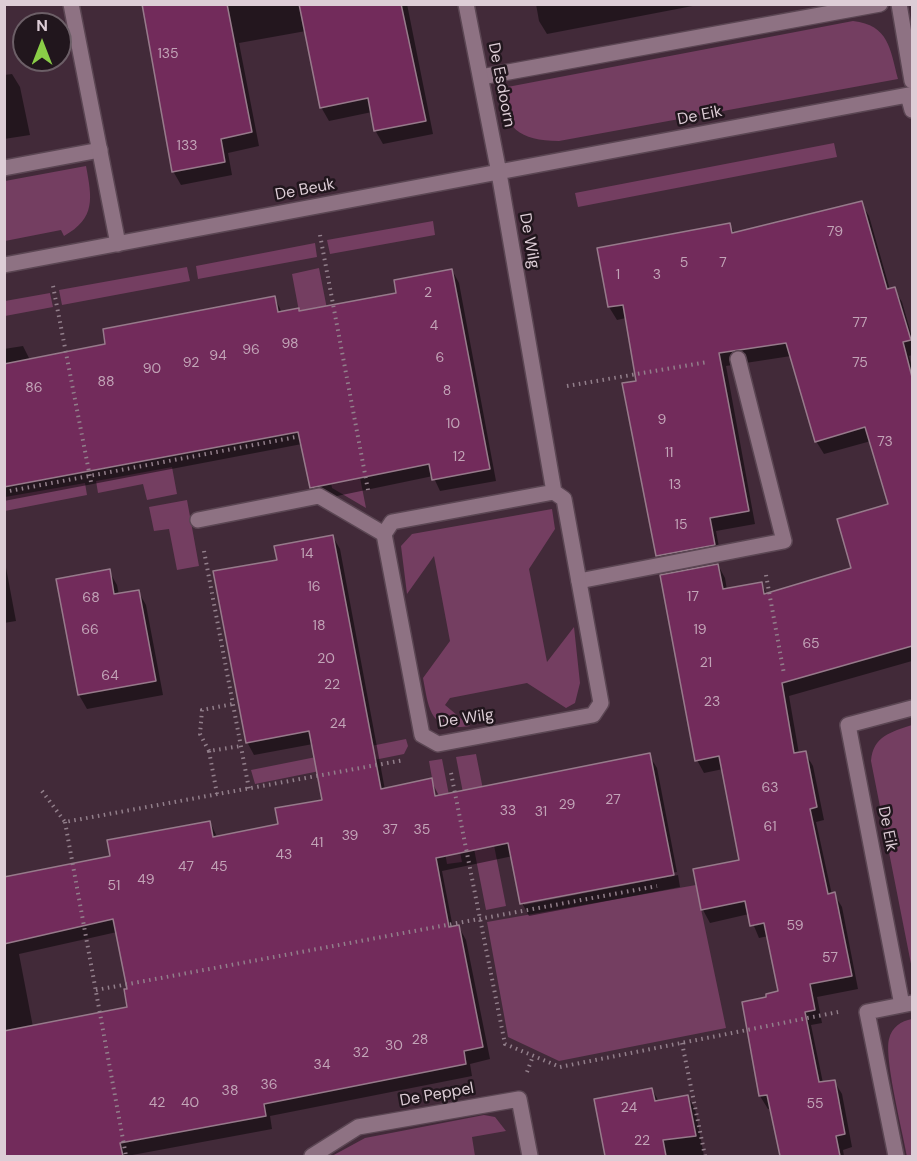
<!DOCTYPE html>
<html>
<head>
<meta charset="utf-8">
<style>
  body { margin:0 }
  #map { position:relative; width:917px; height:1161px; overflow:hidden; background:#422a39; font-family:"DM Sans",sans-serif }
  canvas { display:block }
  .frame { position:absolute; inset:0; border:6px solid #ddcdd6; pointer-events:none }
  .north { position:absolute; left:12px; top:12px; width:60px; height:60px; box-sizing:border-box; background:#21161d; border:2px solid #6c5f67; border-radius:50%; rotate:0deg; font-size:16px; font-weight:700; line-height:24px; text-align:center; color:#ddcdd6 }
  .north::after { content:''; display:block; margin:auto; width:21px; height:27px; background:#8ace47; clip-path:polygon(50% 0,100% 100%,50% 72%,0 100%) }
</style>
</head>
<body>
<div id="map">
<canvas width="917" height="1161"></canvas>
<div class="frame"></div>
<div class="north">N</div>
</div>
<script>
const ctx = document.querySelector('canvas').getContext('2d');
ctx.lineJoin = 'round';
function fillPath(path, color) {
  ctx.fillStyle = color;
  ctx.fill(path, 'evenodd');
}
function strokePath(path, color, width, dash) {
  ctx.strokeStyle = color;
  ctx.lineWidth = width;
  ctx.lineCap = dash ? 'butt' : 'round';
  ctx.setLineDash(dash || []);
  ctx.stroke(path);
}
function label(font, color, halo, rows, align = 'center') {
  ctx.font = font + ' "DM Sans",sans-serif';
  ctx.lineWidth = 5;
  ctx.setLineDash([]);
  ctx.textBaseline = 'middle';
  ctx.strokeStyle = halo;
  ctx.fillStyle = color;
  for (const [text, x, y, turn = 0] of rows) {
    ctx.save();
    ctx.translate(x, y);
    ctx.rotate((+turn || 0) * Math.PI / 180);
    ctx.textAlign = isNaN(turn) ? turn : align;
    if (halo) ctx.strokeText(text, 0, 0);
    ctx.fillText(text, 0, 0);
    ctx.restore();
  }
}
const green = new Path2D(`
  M853,21C889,25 890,49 898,79L559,141C519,141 505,128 497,89Z
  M834,143L837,157L578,207L575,193Z
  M86,166C92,198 96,218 64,236L61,230L5,241V181Z
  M433,221L435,235L330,254L327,240Z
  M315,243L317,257L198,279L196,266Z
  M187,267L190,281L62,305L59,290Z
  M319,268L366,508L332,488L292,274Z
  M50,293L53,307L5,316V301Z
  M172,467L177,494L147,500L143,484L98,493L96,481Z
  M85,483L87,495L5,511V497Z
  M187,500L199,566L177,570L169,529L154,531L149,507Z
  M552,509L555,529L529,569L547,662L574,627L580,683L575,703L566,708L527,683L450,698L445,705L470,726C430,732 429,710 423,678L450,641L434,556L407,594L401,546L412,534Z
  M912,725V969L871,761C873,736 891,732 912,725Z
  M406,739L408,746L404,754L255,784L251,770Z
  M476,754L506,906L486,910L456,757Z
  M442,759L462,862L447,864L429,761Z
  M696,885L726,1028L559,1061L508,1037L487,922Z
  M912,1019V1156H907C903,1133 884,1058 889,1039C892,1027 901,1021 912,1019Z
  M484,1115L495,1117L506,1131L472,1137L475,1156H332L365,1138Z`);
const shadow = new Path2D(`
  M143,4H407L433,134L383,144L375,130L372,112L329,121L321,107L306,31L239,43L259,146L228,153L232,175L181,185L173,171Z
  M536,4H703L547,34L539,21Z
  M12,74L20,87L30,135L4,139V75Z
  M861,203L869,216L890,290L894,289L902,302L912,337V355L909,356L912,367V661L789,696L799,754L805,753L813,766L824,820L816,822L832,895L834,894L842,907L858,989L817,997L822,1023L811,1025L823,1083L834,1081L842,1094L852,1147L843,1150L844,1156H781L771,1108L768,1109L760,1096L768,998L780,992L768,936L759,938L749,914L710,923L703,910L694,870L741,861L723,769L704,773L697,760L718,565L725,578L727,590L761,584L767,594L853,569L890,505L871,441L824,454L816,441L791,356L726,366L755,524L716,531L721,558L665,569L658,555L637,382L626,318L617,320L609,307L598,250L730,225L735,234Z
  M452,270L459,283L496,481L440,491L433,476L318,500L311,487L302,444L4,501V349L23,346L30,360L107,345L275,298L282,313L299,312L398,295Z
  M333,537L340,549L385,790L431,780L439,796L649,755L657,768L677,872L524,902V905L678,875L680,887L529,916L522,903L513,856L442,871L453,928L459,927L466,940L490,1059L470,1064L472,1076L270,1116L272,1129L127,1156H4V878L112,858L210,822L217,837L280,825L323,801L313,744L254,755L247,742L279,561ZM117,932L128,990L129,1009L33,1027L19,954Z
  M4,557L16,621L4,623Z
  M109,571L117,585L119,595L138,591L146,605L163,695L87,709L79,695Z
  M652,1089L659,1102L688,1097L695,1109L704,1156H607L596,1100Z`);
const building = new Path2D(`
  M142,4H227L252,132L221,139L225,162L172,172Z
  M299,4H401L426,121L374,131L368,98L320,108Z
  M862,201L887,289L895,287L911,340L903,342L912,377V646L782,683L794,753L806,751L817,807L810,809L828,894L835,892L852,976L810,984L815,1010L805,1012L819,1082L835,1080L845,1134L836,1136L840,1156H780L767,1095L759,1096L742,1002L766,997V994L778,991L764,923L750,926L745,901L701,910L693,869L739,860L719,756L695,761L660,575L718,564L723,589L762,582L764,594L851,568L837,519L888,504L865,427L815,442L786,343L719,353L749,511L710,518L715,545L656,556L622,383L636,381L623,305L608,307L597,248L730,223L732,233Z
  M452,269L490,469L432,480L429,464L310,488L298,432L4,487V364L105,344L103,329L275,296L278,312L299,308V311L396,293L394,280Z
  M333,535L381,789L432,778L435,796L650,753L674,875L520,904L508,843L436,858L449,927L459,925L483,1047L464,1051L466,1064L264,1104L266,1116L120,1143L123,1156H4V1031L127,1007L124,989H127L113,919L4,944V877L110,856L107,840L210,821L213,837L278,824L275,808L322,800L309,731L246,743L213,571L277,560L274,546Z
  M110,569L114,594L139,590L156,681L78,695L56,579Z
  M652,1088L655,1101L688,1095L696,1136L663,1140L666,1156H605L594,1099Z`);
const path = new Path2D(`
  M320,235L368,490
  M53,286L91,482
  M567,386L707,362
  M4,492L296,437
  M204,551L249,789
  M766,575L784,674
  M209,751L200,734L202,710L233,704
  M451,773L505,1044L560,1067L838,1012
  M42,791L65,822L404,760
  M217,794L209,751L241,746
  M65,822L126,1156
  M96,990L657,886
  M682,1043L705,1156
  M527,1072L533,1056`);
const lane = new Path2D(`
  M899,4L912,81
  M481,77L880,4
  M4,168L100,150
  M198,520L319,496L384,534
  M579,581L784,541L738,359
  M902,1005L848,725L912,708
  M312,1156L358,1127L519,1099L530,1156
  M896,1156L867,1012L912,1003`);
const street = new Path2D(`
  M71,4L118,244
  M466,4L499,173L554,492L564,499L601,703L593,715L438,744L422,735L384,534L392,522L554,492
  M4,265L908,95L912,110`);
const numberNames = [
  ["135",168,54],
  ["133",187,146],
  ["79",835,232],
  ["5",684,263],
  ["7",723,263],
  ["1",618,275],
  ["3",657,275],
  ["2",428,293],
  ["77",860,323],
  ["4",434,326],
  ["98",290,344],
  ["96",251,350],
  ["94",218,356],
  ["6",440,358],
  ["92",191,363],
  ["75",860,363],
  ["90",152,369],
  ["88",106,382],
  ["86",34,388],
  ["8",447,391],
  ["9",662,420],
  ["10",453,424],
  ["73",885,442],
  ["11",669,453],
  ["12",459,457],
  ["13",675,485],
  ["15",681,525],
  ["14",307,554],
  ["16",314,587],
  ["17",693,597],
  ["68",91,598],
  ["18",319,626],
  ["66",90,630],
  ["19",700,630],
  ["65",811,644],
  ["20",326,659],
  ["21",706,663],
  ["64",110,676],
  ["22",332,685],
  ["23",712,702],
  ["24",338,724],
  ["63",770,788],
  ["27",613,800],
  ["29",567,805],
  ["33",508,811],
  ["31",541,812],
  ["61",770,827],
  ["37",390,830],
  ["35",422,830],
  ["39",350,836],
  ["41",317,843],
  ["43",284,855],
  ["47",186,867],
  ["45",219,867],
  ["49",146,880],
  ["51",114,886],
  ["59",795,926],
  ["57",830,958],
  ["28",420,1040],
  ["30",394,1046],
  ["32",361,1053],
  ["34",322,1065],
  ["36",269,1085],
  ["38",230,1091],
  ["42",157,1103],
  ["40",190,1103],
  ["55",815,1104],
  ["24",629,1108],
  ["22",642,1141]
];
const streetNames = [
  ["De Esdoorn",501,85,79],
  ["De Eik",700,116,-11],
  ["De Beuk",305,190,-11],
  ["De Wilg",529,241,80],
  ["De Wilg",466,719,-8],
  ["De Eik",887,829,79],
  ["De Peppel",437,1095,-10]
];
fillPath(green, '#743e61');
fillPath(shadow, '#0007');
fillPath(building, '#722b5b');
strokePath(building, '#977a8b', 1.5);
strokePath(lane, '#5b4653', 18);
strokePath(street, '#5b4653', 18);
strokePath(path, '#927f8b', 4, [1.5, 4.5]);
strokePath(lane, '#8e7283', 15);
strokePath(street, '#8e7283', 15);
label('14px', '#c2a4b7', null, numberNames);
label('16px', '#ddcdd6', '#21161d', streetNames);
</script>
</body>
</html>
